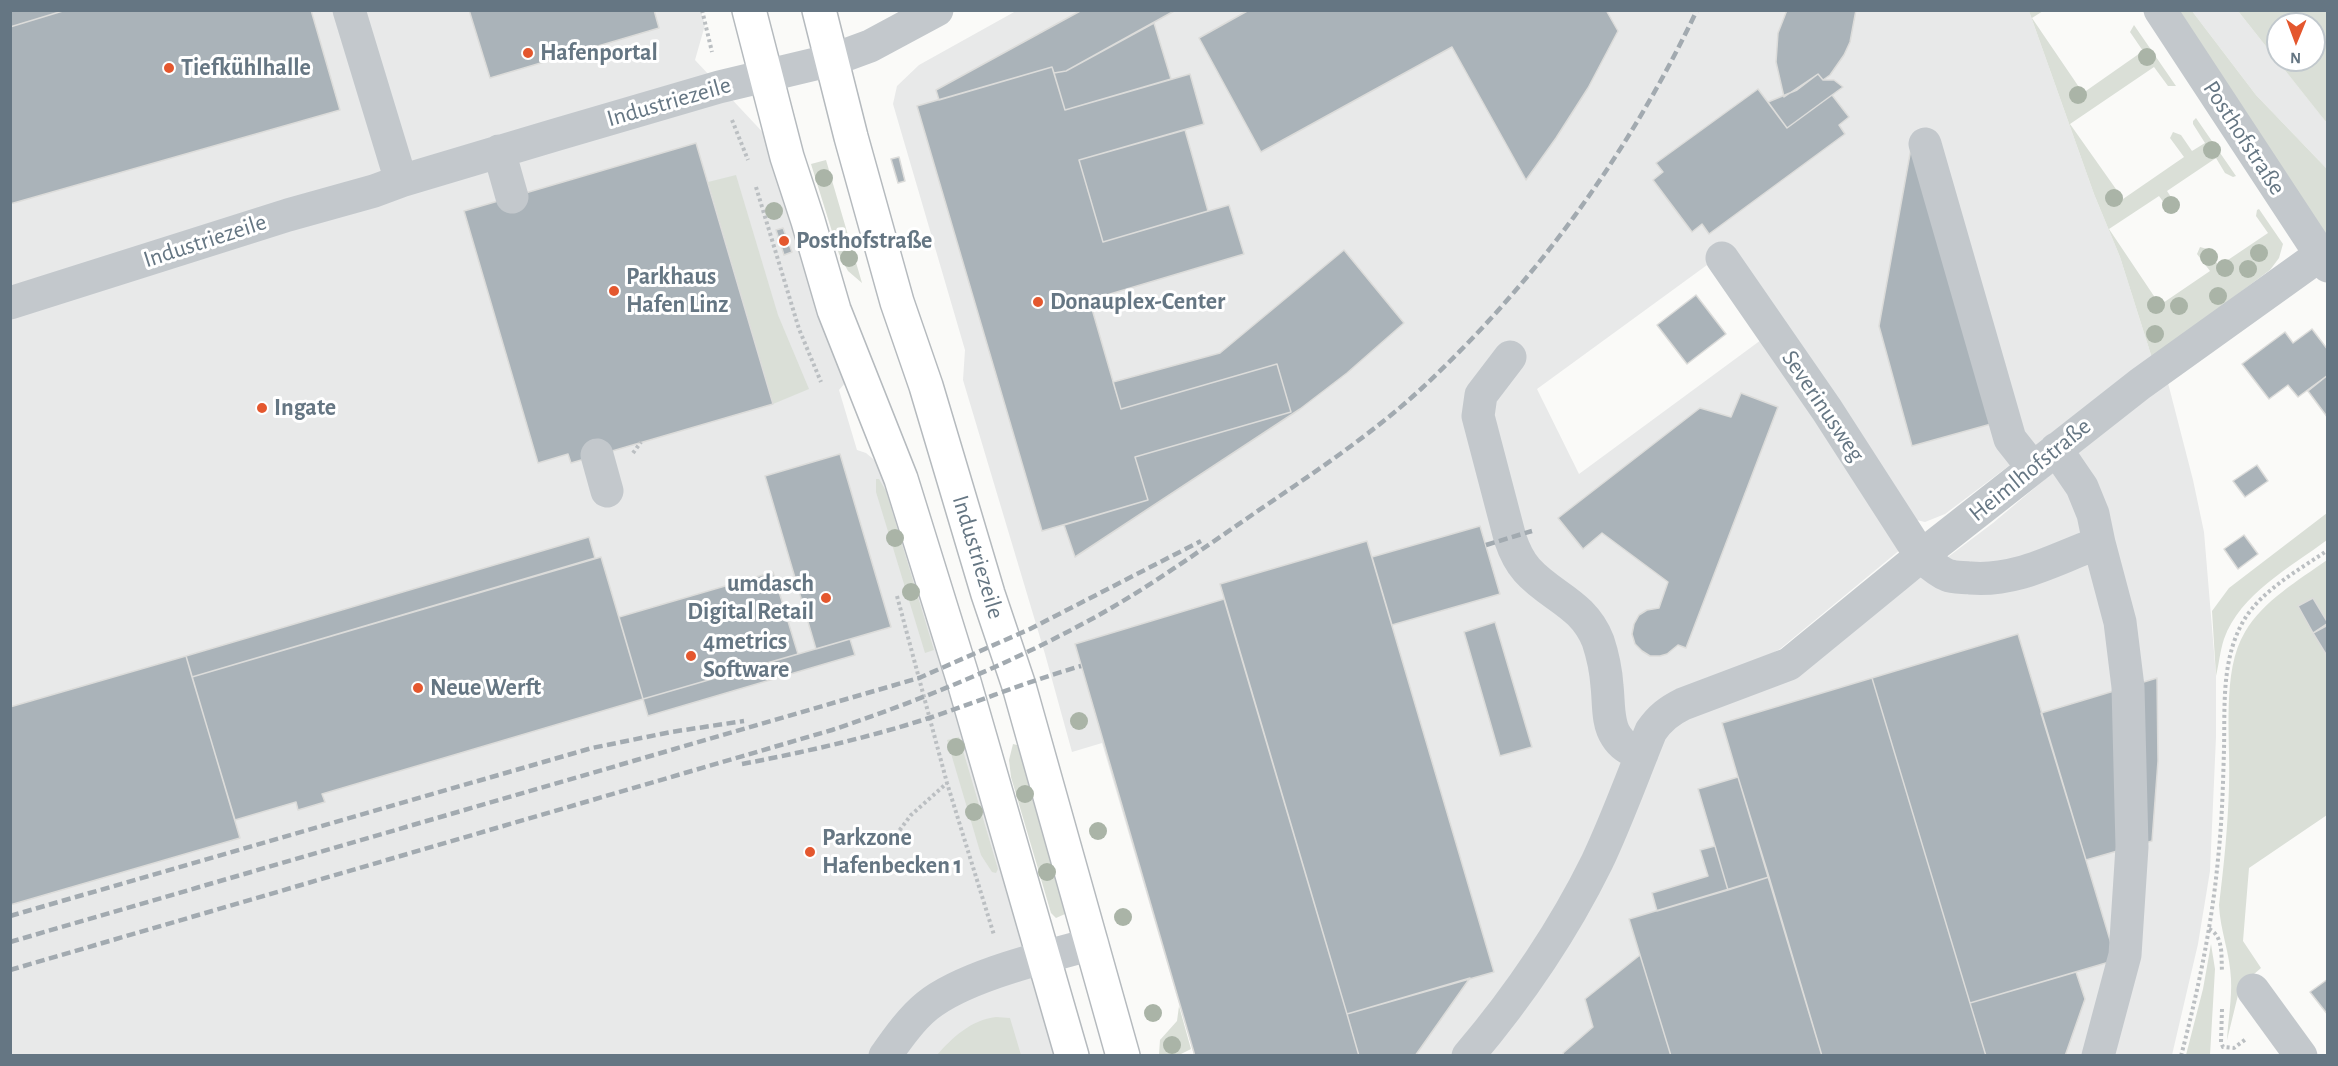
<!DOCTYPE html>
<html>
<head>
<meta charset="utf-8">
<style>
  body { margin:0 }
  #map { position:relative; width:2338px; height:1066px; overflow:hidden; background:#fafaf8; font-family:"Alegreya Sans",sans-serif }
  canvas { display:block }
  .frame { position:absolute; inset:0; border:12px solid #657683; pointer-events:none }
  .north { position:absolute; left:2266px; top:12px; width:60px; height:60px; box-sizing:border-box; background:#fff; border:2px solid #c1c8cd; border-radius:50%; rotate:181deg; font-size:16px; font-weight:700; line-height:24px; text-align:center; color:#657683 }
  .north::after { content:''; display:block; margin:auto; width:21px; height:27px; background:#e4572e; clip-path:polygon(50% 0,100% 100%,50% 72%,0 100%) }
</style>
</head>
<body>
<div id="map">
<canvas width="2338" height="1066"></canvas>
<div class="frame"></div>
<div class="north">N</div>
</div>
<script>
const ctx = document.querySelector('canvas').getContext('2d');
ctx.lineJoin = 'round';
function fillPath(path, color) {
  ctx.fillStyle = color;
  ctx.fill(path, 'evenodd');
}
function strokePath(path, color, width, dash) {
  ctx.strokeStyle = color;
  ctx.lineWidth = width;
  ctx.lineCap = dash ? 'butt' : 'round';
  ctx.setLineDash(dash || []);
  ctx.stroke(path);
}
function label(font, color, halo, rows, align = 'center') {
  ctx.font = font + ' "Alegreya Sans",sans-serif';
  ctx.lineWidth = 6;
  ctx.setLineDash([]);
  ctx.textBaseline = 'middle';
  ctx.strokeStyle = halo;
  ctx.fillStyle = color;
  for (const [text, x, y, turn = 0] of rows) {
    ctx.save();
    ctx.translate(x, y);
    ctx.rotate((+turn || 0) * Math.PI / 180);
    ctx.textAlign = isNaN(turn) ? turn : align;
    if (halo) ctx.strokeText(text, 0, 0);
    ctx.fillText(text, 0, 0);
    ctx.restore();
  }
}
const built = new Path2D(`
  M10,11H701L705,25L695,60L800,172L852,375L839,390L857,450L866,453L885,469L1057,1055H11Z
  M1016,11H2029L2094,194L2120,257L2152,358L1945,514L1925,522L1912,519L1901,549L1780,649L1762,659L1785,680L1993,523L2120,416L2168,383L2193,480L2204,532L2216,676V737L2210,871L2198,944L2172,1055H1194L1102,743L1072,752L1045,654L963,380L965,350L893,104L897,86L919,65ZM1729,249L1761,340L1579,474L1537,389Z
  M2192,11H2238L2327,123V169L2256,95Z`);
const green = new Path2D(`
  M2029,11H2043L2032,18L2083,93L2143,51L2130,32L2134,25L2176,86H2168L2154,67L2070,124L2123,199L2184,157L2170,138L2173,132L2181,135L2192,151L2205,143L2193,124V121L2196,118L2236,176L2233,177L2225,173L2216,158L2167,191L2179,209L2172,214L2159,196L2109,229L2160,305L2210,271L2197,254L2200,247L2207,249L2219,266L2268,233L2256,216L2257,210L2259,209L2283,244L2279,258L2270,270L2152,358L2120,257L2094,194Z
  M2177,11H2192L2256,95L2327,169V239Z
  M2238,11H2327V123L2322,117ZM2278,24H2314V60H2278Z
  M826,160L862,283L848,271L839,254L811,164Z
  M736,175L778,315L809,389L773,404L708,182Z
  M876,479H879L886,491L934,650L925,653L876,492Z
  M2327,513V540C2291,567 2240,594 2224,639C2220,651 2219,664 2216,676L2212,611L2229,588Z
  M2327,560V815L2249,868L2243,941L2261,968L2246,981L2239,991L2227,1040C2228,1020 2232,999 2231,979C2230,953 2220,930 2219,905C2224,865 2228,825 2229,786C2231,740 2221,671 2245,632C2263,601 2299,580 2327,560Z
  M959,737L998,869L996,873L992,872L981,855L947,740Z
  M1013,744L1017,745L1019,750L1064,904L1065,914L1056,918L1051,913L1011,777L1009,760Z
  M2211,944L2215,969L2210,1055H2186L2203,989Z
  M1179,1006L1191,1049L1179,1055H1159L1160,1040L1177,1021Z
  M996,1017L1010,1018L1021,1055H937C953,1037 971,1020 996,1017Z`);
const building = new Path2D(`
  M10,10H66L10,27Z
  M66,10H311L340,110L10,204V27Z
  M469,10H654L659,28L490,78Z
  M1082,10H1176L1066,71L1054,73L1052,67L939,100L936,90Z
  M1249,10H1606L1618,31L1588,88L1556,138L1526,180L1452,47L1261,152L1199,38Z
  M1787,10H1856L1850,42L1844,55L1830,75L1823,80L1818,74L1784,97L1776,62L1778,33Z
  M1154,23L1171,79L1065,110L1054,73L1066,71Z
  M1052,67L1065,110L1190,74L1204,124L1079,160L1103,242L1229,205L1244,254L1100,297L1102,306L1092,309L1121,409L1277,364L1291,412L1135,457L1148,500L1042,531L917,106Z
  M1818,74L1823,80H1834L1843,87L1787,128L1768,102L1797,90Z
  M1758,89L1787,128L1832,95L1849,117L1839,125L1845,134L1709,234L1702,224L1692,232L1653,180L1663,172L1656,163Z
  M1185,130L1208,211L1103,242L1079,160Z
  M696,143L773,404L571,463L568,454L538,463L464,211Z
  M1912,143L1991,424L1912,446L1879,326Z
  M899,157L905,181L898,183L891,159Z
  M783,228L792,252L784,255L776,230Z
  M1344,250L1404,323L1347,373L1300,409L1075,557L1064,525L1148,500L1135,457L1291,412L1277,364L1121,409L1113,382L1220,353Z
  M1696,295L1726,334L1687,364L1657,325Z
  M2312,329L2328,350V375L2298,397L2288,385L2269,399L2242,364L2285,332L2293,343Z
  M2328,375V418L2308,391Z
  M1741,393L1778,407L1686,648L1678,645L1667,654L1660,656H1650L1642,651L1635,644L1632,634L1634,624L1639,615L1647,610L1659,608L1668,582L1602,533L1583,549L1558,518L1700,408L1731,417Z
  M840,454L891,627L816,649L765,476Z
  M2257,465L2268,481L2245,497L2233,481Z
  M1480,526L1500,594L1392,625L1372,557Z
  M2244,535L2258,554L2238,569L2224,549Z
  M589,537L595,558L192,677L186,656Z
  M1367,541L1494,972L1347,1014L1220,584Z
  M601,557L643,699L322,794L325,802L298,810L296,802L235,820L192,677Z
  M773,572L798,654L643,699L619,617Z
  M2313,598L2328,623L2313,633L2298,606Z
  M1224,599L1347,1014L1359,1056H1195L1075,644Z
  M1495,622L1532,747L1500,756L1464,632Z
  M2328,625V655L2327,656L2313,633Z
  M2018,634L2116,960L1970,1003L1872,678Z
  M850,639L855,655L648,716L643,699Z
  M186,656L240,838L10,905V707Z
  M1872,678L1970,1003L1986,1056H1822L1738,777L1722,723Z
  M2157,678L2158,761L2152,841L2086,860L2041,713Z
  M1738,777L1769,877L1728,890L1698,789Z
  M1715,846L1728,890L1657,911L1652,893L1708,876L1700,850Z
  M1769,877L1822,1056H1671L1629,919Z
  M1640,955L1671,1056H1564L1563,1053L1593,1027L1585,999Z
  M2076,972L2085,999L2065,1056H1986L1970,1003Z
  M1470,978L1415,1056H1359L1347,1014Z
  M2328,979V1015L2310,992Z`);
const path = new Path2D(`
  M702,10L712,52
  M732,120L748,160
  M756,187L799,329L821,382
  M633,453L641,442
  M897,596L947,783L994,935
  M896,835L911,815L947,783
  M2209,929C2224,936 2221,957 2222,971
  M2222,1009L2221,1042L2223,1047L2234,1048L2246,1039
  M2181,1056C2198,991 2212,925 2218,859C2222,822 2223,786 2224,749C2225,706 2221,659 2244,620C2262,590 2299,570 2328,550`);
const minor = new Path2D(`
  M349,10L401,181
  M2160,10L2328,266
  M1925,144L2010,439L2033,468
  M499,151L512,197
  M1722,258L1827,410L1921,556C1929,563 1937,571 1947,575C1954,578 1963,577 1970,578C2018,582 2056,558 2099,543L2093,514L2082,487L2056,449
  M10,303L288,215L374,191L401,181L555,135L719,87L832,60L870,46L937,10
  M1510,357L1481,395L1478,416L1510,538C1514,550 1519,561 1527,570C1551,597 1583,603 1598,641C1603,656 1606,671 1607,686C1609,702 1607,723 1616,736C1622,746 1631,751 1642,754
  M597,455L607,491
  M2253,990L2301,1056
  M885,1056C897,1039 911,1019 927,1006C964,976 1045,957 1092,944
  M1468,1056C1518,997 1563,931 1597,862C1617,820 1633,775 1651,731C1660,718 1669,711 1683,704L1789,664L1921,556L2140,384L2320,255
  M2098,1056L2125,955L2132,847L2128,687L2120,622L2099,543`);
const major = new Path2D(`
  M749,10L787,157L808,221L834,310L901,479L964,682L1072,1056
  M819,10L851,137L897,302L926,386L988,594L1019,686L1123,1056`);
const rail = new Path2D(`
  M1486,545L1532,531
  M742,764C805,752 867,738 929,718C980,701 1029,681 1081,666
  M10,916L592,748L671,732L744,721
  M10,942L919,678L1030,629L1201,541
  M10,970L832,730C921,700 1005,666 1088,621C1142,592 1198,552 1249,517C1307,477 1369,437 1421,389C1537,281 1629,153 1697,10`);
const trees = [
  [2147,57],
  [2078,95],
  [2212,150],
  [824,178],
  [2114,198],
  [2171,205],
  [774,211],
  [2259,253],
  [2209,257],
  [849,258],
  [2225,268],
  [2248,269],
  [2218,296],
  [2156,305],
  [2179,306],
  [2155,334],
  [895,538],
  [911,592],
  [1079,721],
  [956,747],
  [1025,794],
  [974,812],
  [1098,831],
  [1047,872],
  [1123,917],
  [1153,1013],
  [1172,1045]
];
const markers = [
  [528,53,6,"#e4572e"],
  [169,68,6,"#e4572e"],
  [784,241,6,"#e4572e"],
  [614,291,6,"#e4572e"],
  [1038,302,6,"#e4572e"],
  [262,408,6,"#e4572e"],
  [826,598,6,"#e4572e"],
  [691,656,6,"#e4572e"],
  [418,688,6,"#e4572e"],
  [810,852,6,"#e4572e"]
];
const poiNames = [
  ["Hafenportal",540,53],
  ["Tiefkühlhalle",181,68],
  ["Posthofstraße",796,241],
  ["Parkhaus",626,277],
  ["Hafen Linz",626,305],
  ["Donauplex-Center",1050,302],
  ["Ingate",274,408],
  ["umdasch",814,584,"right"],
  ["Digital Retail",814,612,"right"],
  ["4metrics",703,642],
  ["Software",703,670],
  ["Neue Werft",430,688],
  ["Parkzone",822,838],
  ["Hafenbecken 1",822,866]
];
const streetNames = [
  ["Industriezeile",669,102,-16],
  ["Posthofstraße",2244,138,57],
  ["Industriezeile",205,241,-18],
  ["Severinusweg",1823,406,56],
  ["Heimlhofstraße",2030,470,-39],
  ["Industriezeile",978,557,73]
];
fillPath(built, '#e8e9e9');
fillPath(green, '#dadfd7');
fillPath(building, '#aab3b9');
strokePath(building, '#dcdcda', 1.5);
strokePath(major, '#b5babe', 36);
strokePath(path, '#bbbfc2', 4, [3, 3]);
strokePath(minor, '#c3c8cc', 33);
strokePath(major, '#fff', 33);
strokePath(rail, '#a2aab0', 4.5, [9, 4.5]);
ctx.fillStyle = '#aab4a7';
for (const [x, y] of trees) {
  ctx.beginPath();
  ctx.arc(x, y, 9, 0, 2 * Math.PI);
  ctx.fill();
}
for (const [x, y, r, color] of markers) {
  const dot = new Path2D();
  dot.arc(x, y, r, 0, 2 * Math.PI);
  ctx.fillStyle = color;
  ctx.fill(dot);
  strokePath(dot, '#fff', 2);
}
label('bold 24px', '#657683', '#fff', poiNames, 'left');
label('24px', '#657683', '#fff', streetNames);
</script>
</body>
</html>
